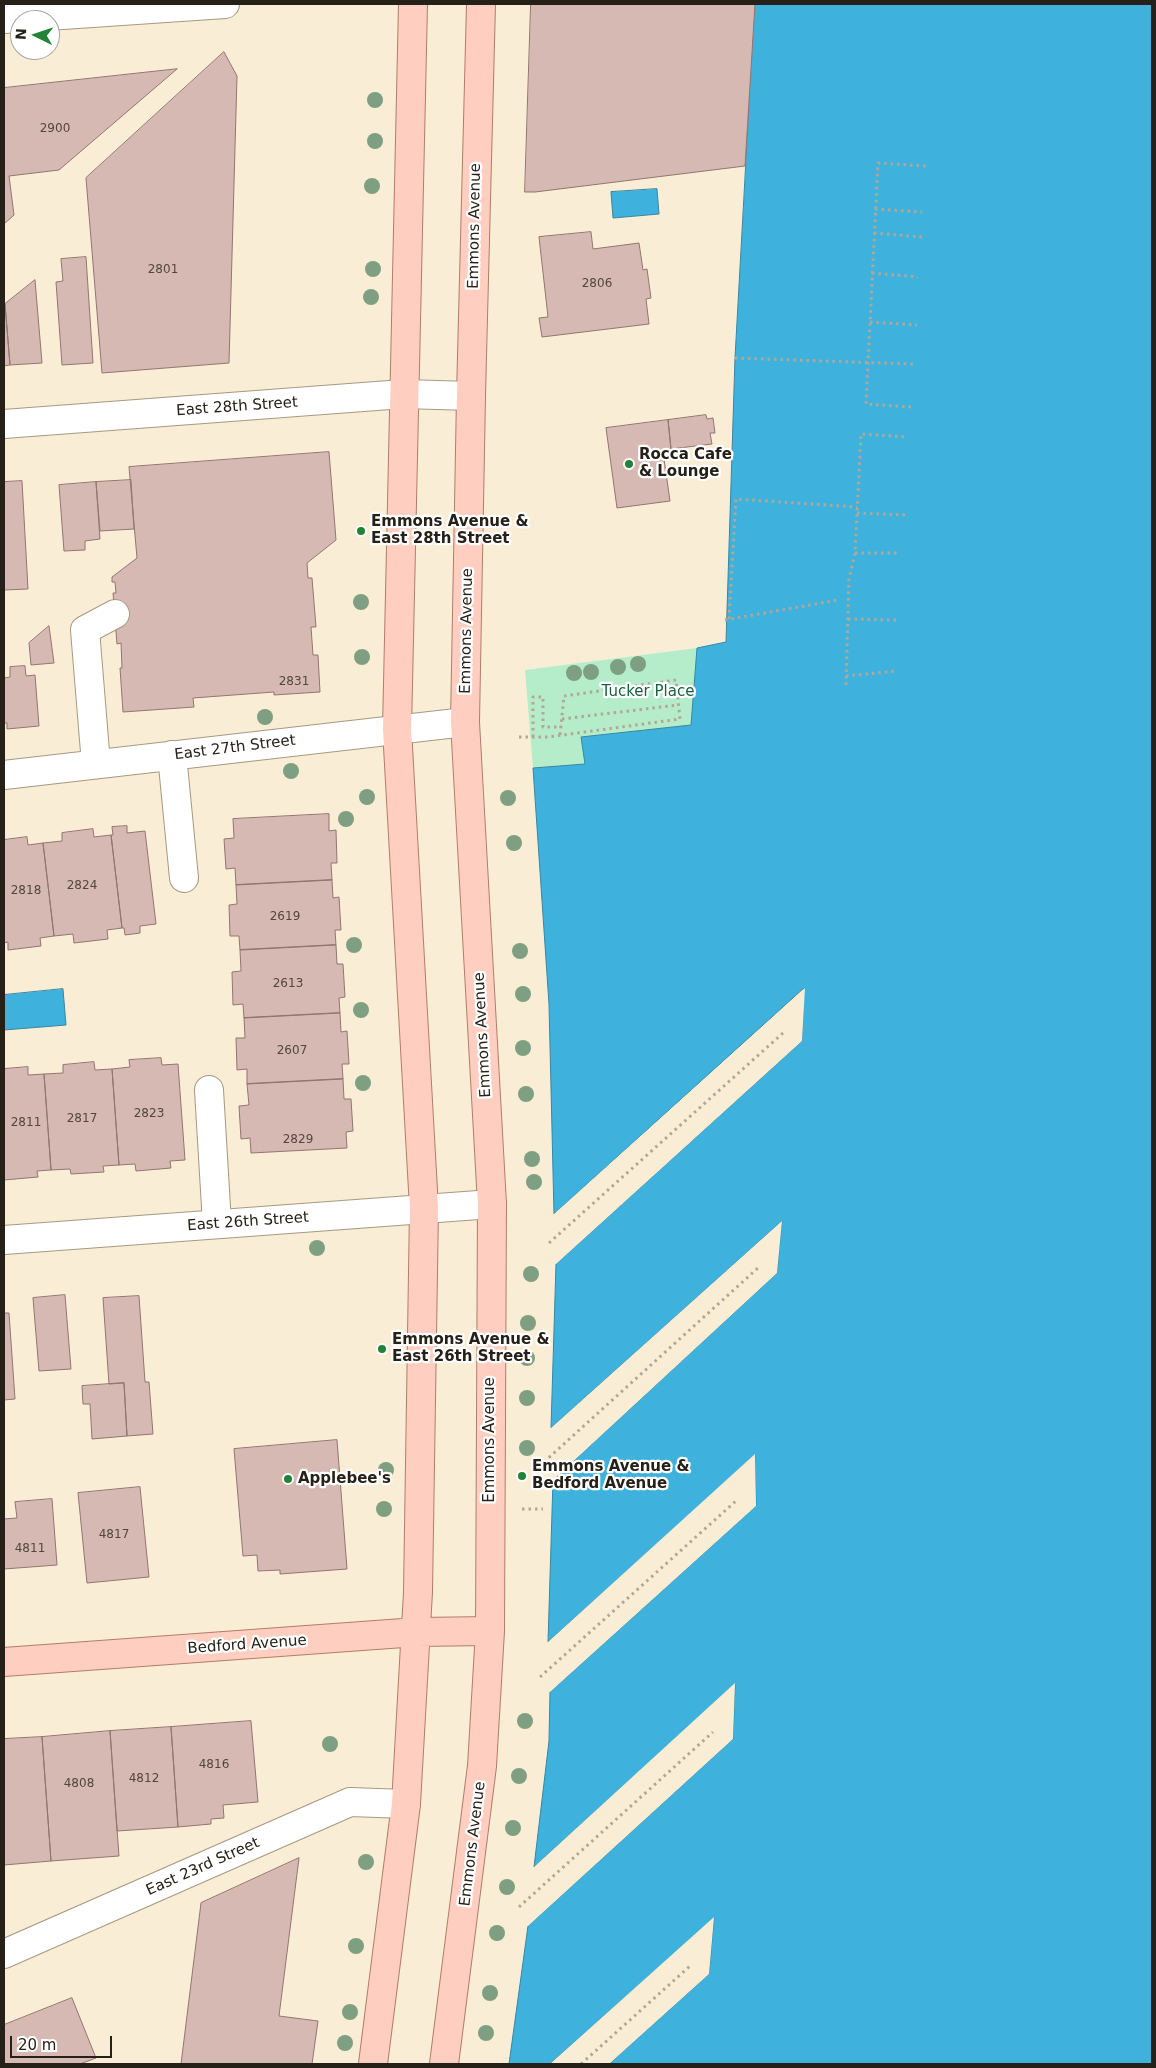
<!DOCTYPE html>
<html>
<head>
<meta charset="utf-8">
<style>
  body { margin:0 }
  #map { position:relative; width:1156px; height:2068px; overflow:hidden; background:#faedd5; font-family:"DejaVu Sans",sans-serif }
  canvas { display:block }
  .frame { position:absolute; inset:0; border:5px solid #262118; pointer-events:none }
  .north { position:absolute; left:10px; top:10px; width:50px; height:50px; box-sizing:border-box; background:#fff; border:1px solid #a8a6a3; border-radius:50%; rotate:274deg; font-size:14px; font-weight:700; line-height:20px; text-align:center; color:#262118 }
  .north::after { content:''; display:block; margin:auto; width:18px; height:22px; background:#218336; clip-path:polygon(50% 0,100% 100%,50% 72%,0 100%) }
  .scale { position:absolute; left:10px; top:2036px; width:102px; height:22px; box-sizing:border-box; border:2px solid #262118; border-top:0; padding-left:6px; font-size:15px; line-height:18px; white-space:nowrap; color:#262118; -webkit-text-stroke:4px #fff; paint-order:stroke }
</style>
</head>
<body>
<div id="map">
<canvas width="1156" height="2068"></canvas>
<div class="frame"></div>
<div class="north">N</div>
<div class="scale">20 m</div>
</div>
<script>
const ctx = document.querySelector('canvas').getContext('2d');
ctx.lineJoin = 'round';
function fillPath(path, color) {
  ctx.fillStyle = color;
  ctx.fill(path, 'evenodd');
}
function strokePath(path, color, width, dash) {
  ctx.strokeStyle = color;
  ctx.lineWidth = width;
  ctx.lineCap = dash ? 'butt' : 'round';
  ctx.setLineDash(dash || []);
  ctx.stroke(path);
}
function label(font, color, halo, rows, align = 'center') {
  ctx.font = font + ' "DejaVu Sans",sans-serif';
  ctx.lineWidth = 4.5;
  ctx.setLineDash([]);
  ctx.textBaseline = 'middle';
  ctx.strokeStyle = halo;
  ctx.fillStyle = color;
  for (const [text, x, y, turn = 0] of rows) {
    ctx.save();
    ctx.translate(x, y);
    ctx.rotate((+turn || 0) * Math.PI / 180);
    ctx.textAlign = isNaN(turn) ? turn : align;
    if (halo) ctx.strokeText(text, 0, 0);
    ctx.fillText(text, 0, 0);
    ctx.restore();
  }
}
const green = new Path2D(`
  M697,648L691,725L581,737L585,764L533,768L525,670Z`);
const water = new Path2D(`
  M755,4H1152V2064H609L709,1974L714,1918L550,2064H509L528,1926L733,1739L735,1684L534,1867L549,1741L550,1692L756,1506L755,1455L548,1642L553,1480L777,1273L782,1221L551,1428L556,1264L802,1041L804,988L554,1214L549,1004L533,768L585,764L581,737L691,725L697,648L726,642L735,358Z
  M657,189L659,214L613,218L611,192Z
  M63,989L66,1025L4,1030V995Z`);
const pier = new Path2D(`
  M805,988L802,1041L556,1264V1261L800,1040L802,993L554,1217V1214Z
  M782,1221L777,1273L553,1480V1477L774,1272L779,1227L552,1431L551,1428Z
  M755,1454L756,1506L550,1692L549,1688L753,1505V1460L549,1644L548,1642Z
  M735,1683L733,1739L528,1926V1922L730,1738L732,1689L534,1870V1867Z
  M714,1917L709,1974L609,2064H607L707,1973L711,1923L554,2064H550Z`);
const building = new Path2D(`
  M531,4H755L745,166L535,192H525Z
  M224,52L237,76L229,363L102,373L86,178Z
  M177,69L59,170L9,176L14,215L4,224V88Z
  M591,232L593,249L639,243L643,270L647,269L651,298L646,299L649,324L542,337L539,318L548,317L539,237Z
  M86,257L93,363L62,365L56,282L63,281L61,259Z
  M35,280L42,363L10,365L5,304Z
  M5,304L10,365L4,366V305Z
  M706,415L707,419L713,418L715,433H710L712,444L671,449L668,420Z
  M668,420L671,449L668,450L669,459H664L670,501L617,508L606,428Z
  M329,452L336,540L307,563L308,578H312L316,627H311L313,655H318L320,692L274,695V692L193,698L194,707L123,712L120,668H122L121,643L117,644L113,593H116L115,582H112V577L137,558L129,467Z
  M131,480L134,529L100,531L96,482Z
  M22,481L28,589L4,590V482Z
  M96,482L100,539L85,541V550L64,551L59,485Z
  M49,626L54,663L31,665L29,643Z
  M25,666L26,676L35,675L39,726L7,729V723H4V678L10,677V667Z
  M329,814V831L336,830L337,863H331L332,880L236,885L235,868L226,869L224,839L234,838L233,819Z
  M127,826V833L145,831L156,924L140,926V933L125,935L124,928H122L111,835H113L112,827Z
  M93,829L94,837L111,835L122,928L107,930L108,939L74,943L73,934L54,936L43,843L62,841V833Z
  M27,837L28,845L43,843L54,936L40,938L41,946L8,950V942L4,943V840Z
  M332,880L333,898L339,897L341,930H335L336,945L240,950L239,936H230L229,905L237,904L236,885Z
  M336,945L337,964H343L345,997L339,998L340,1013L244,1018L243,1004L233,1005L232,972L241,971L240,950Z
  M340,1013L341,1032L347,1031L349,1064H342L343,1079L247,1084V1069L237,1070L236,1038H245L244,1018Z
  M161,1058L162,1065L178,1064L185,1160L170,1161L171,1168L136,1171L135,1164L119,1165L112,1069L130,1067L129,1060Z
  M94,1062L95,1070L112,1069L119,1165L103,1166L104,1172L71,1174L70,1169L51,1170L44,1074L63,1073V1065Z
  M28,1067V1075L44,1074L51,1170L37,1171L38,1177L4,1180V1069Z
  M343,1079L344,1099H351L353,1131L346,1132L347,1148L251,1153L250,1138L241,1139L239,1106L249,1105L247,1084Z
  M65,1295L71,1369L39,1371L33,1298Z
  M139,1296L145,1382H149L153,1434L127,1436L124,1383L109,1384L103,1298Z
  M4,1313H9L15,1399L4,1400Z
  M124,1383L127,1436L92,1439L90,1404H83L82,1386Z
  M337,1440L347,1569L280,1574V1570L258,1571L257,1555L243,1556L234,1449Z
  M140,1487L149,1577L87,1583L78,1493Z
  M52,1499L57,1565L4,1569V1519L17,1518L15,1502Z
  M251,1721L258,1802L223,1805L224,1818L211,1819V1824L178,1827L171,1727Z
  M171,1727L178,1827L117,1831L110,1731Z
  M110,1731L119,1856L51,1861L42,1737Z
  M42,1737L51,1861L4,1865V1739Z
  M299,1858L279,2016L318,2021L312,2064H181L201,1903Z
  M72,1998L96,2058L80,2064H4V2025Z`);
const path = new Path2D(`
  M875,209L922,212
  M874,233L922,237
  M872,273L918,277
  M870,322L917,325
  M735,358L914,364
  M911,407L866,404L878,163L927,166
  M857,513L906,515
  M855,553H899
  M729,619L736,499L857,507
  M848,619L898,620
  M725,620L838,600
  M846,676L896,671
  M846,685L849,579L855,553L861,434L907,437
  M562,719L678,705
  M519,737H548L680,719L676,680L564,696L560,735
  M533,737V697H543V727H562
  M549,1243L783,1033
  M544,1462L759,1267
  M522,1509H543
  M540,1677L737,1500
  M519,1907L713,1732
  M581,2064L690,1966`);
const minor = new Path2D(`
  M4,19L225,4
  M4,424L403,394L471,396
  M172,755L184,878
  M96,764L85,630L115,614
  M4,775L465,722
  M209,1090L217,1224
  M4,1240L492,1204
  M4,1954L350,1802L406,1804`);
const major = new Path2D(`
  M4,1662L417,1632L490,1631
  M373,2064L406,1804L418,1592L424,1208L397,729L413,4
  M444,2064L482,1766L490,1631L492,1204L465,722L471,396L481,4`);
const trees = [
  [375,100],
  [375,141],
  [372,186],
  [373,269],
  [371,297],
  [361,602],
  [362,657],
  [638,664],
  [618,667],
  [591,672],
  [574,673],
  [265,717],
  [291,771],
  [367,797],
  [508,798],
  [346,819],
  [514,843],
  [354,945],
  [520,951],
  [523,994],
  [361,1010],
  [523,1048],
  [363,1083],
  [526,1094],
  [532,1159],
  [534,1182],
  [317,1248],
  [531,1274],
  [528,1323],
  [527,1358],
  [527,1398],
  [527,1448],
  [386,1470],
  [384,1509],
  [525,1721],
  [330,1744],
  [519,1776],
  [513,1828],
  [366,1862],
  [507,1887],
  [497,1933],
  [356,1946],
  [490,1993],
  [350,2012],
  [486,2033],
  [345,2043]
];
const markers = [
  [629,464,5,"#218336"],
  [361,531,5,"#218336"],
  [382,1349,5,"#218336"],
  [522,1476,5,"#218336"],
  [288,1479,5,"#218336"]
];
const numberNames = [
  ["2900",55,129],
  ["2801",163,270],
  ["2806",597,284],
  ["2831",294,682],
  ["2824",82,886],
  ["2818",26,891],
  ["2619",285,917],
  ["2613",288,984],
  ["2607",292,1051],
  ["2823",149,1114],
  ["2817",82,1119],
  ["2811",26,1123],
  ["2829",298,1140],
  ["4817",114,1535],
  ["4811",30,1549],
  ["4816",214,1765],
  ["4812",144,1779],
  ["4808",79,1784]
];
const streetNames = [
  ["Emmons Avenue",475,226,-89],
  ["East 28th Street",237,407,-4],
  ["Emmons Avenue",467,631,-89],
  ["East 27th Street",235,748,-7],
  ["Emmons Avenue",483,1035,-93],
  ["East 26th Street",248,1222,-4],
  ["Emmons Avenue",490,1440,-90],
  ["Bedford Avenue",247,1645,-4],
  ["Emmons Avenue",473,1844,-83],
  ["East 23rd Street",203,1867,-24]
];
const poiNames = [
  ["Rocca Cafe",639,455],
  ["& Lounge",639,472],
  ["Emmons Avenue &",371,522],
  ["East 28th Street",371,539],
  ["Emmons Avenue &",392,1340],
  ["East 26th Street",392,1357],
  ["Emmons Avenue &",532,1467],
  ["Bedford Avenue",532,1484],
  ["Applebee's",298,1479]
];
const parkNames = [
  ["Tucker Place",648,692]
];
fillPath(green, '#b5edcb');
fillPath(water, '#3eb2dd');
strokePath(water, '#3786a2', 1);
fillPath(pier, '#faedd5');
fillPath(building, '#d6b9b3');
strokePath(building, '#917571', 1);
strokePath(minor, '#a69983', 30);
strokePath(major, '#b27c6b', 30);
strokePath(path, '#b2a795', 3, [2.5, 4]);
strokePath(minor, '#fff', 28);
strokePath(major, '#fecec1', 28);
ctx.fillStyle = '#7e9f82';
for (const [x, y] of trees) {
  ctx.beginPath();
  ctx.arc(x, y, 8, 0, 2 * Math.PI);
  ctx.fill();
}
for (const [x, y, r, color] of markers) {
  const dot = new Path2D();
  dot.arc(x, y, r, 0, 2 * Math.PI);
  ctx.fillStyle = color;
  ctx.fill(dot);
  strokePath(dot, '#fff', 2);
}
label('12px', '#52473f', null, numberNames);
label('15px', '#262118', '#fff', streetNames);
label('bold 15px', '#262118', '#fff', poiNames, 'left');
label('15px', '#19603f', '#fff', parkNames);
</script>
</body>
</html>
